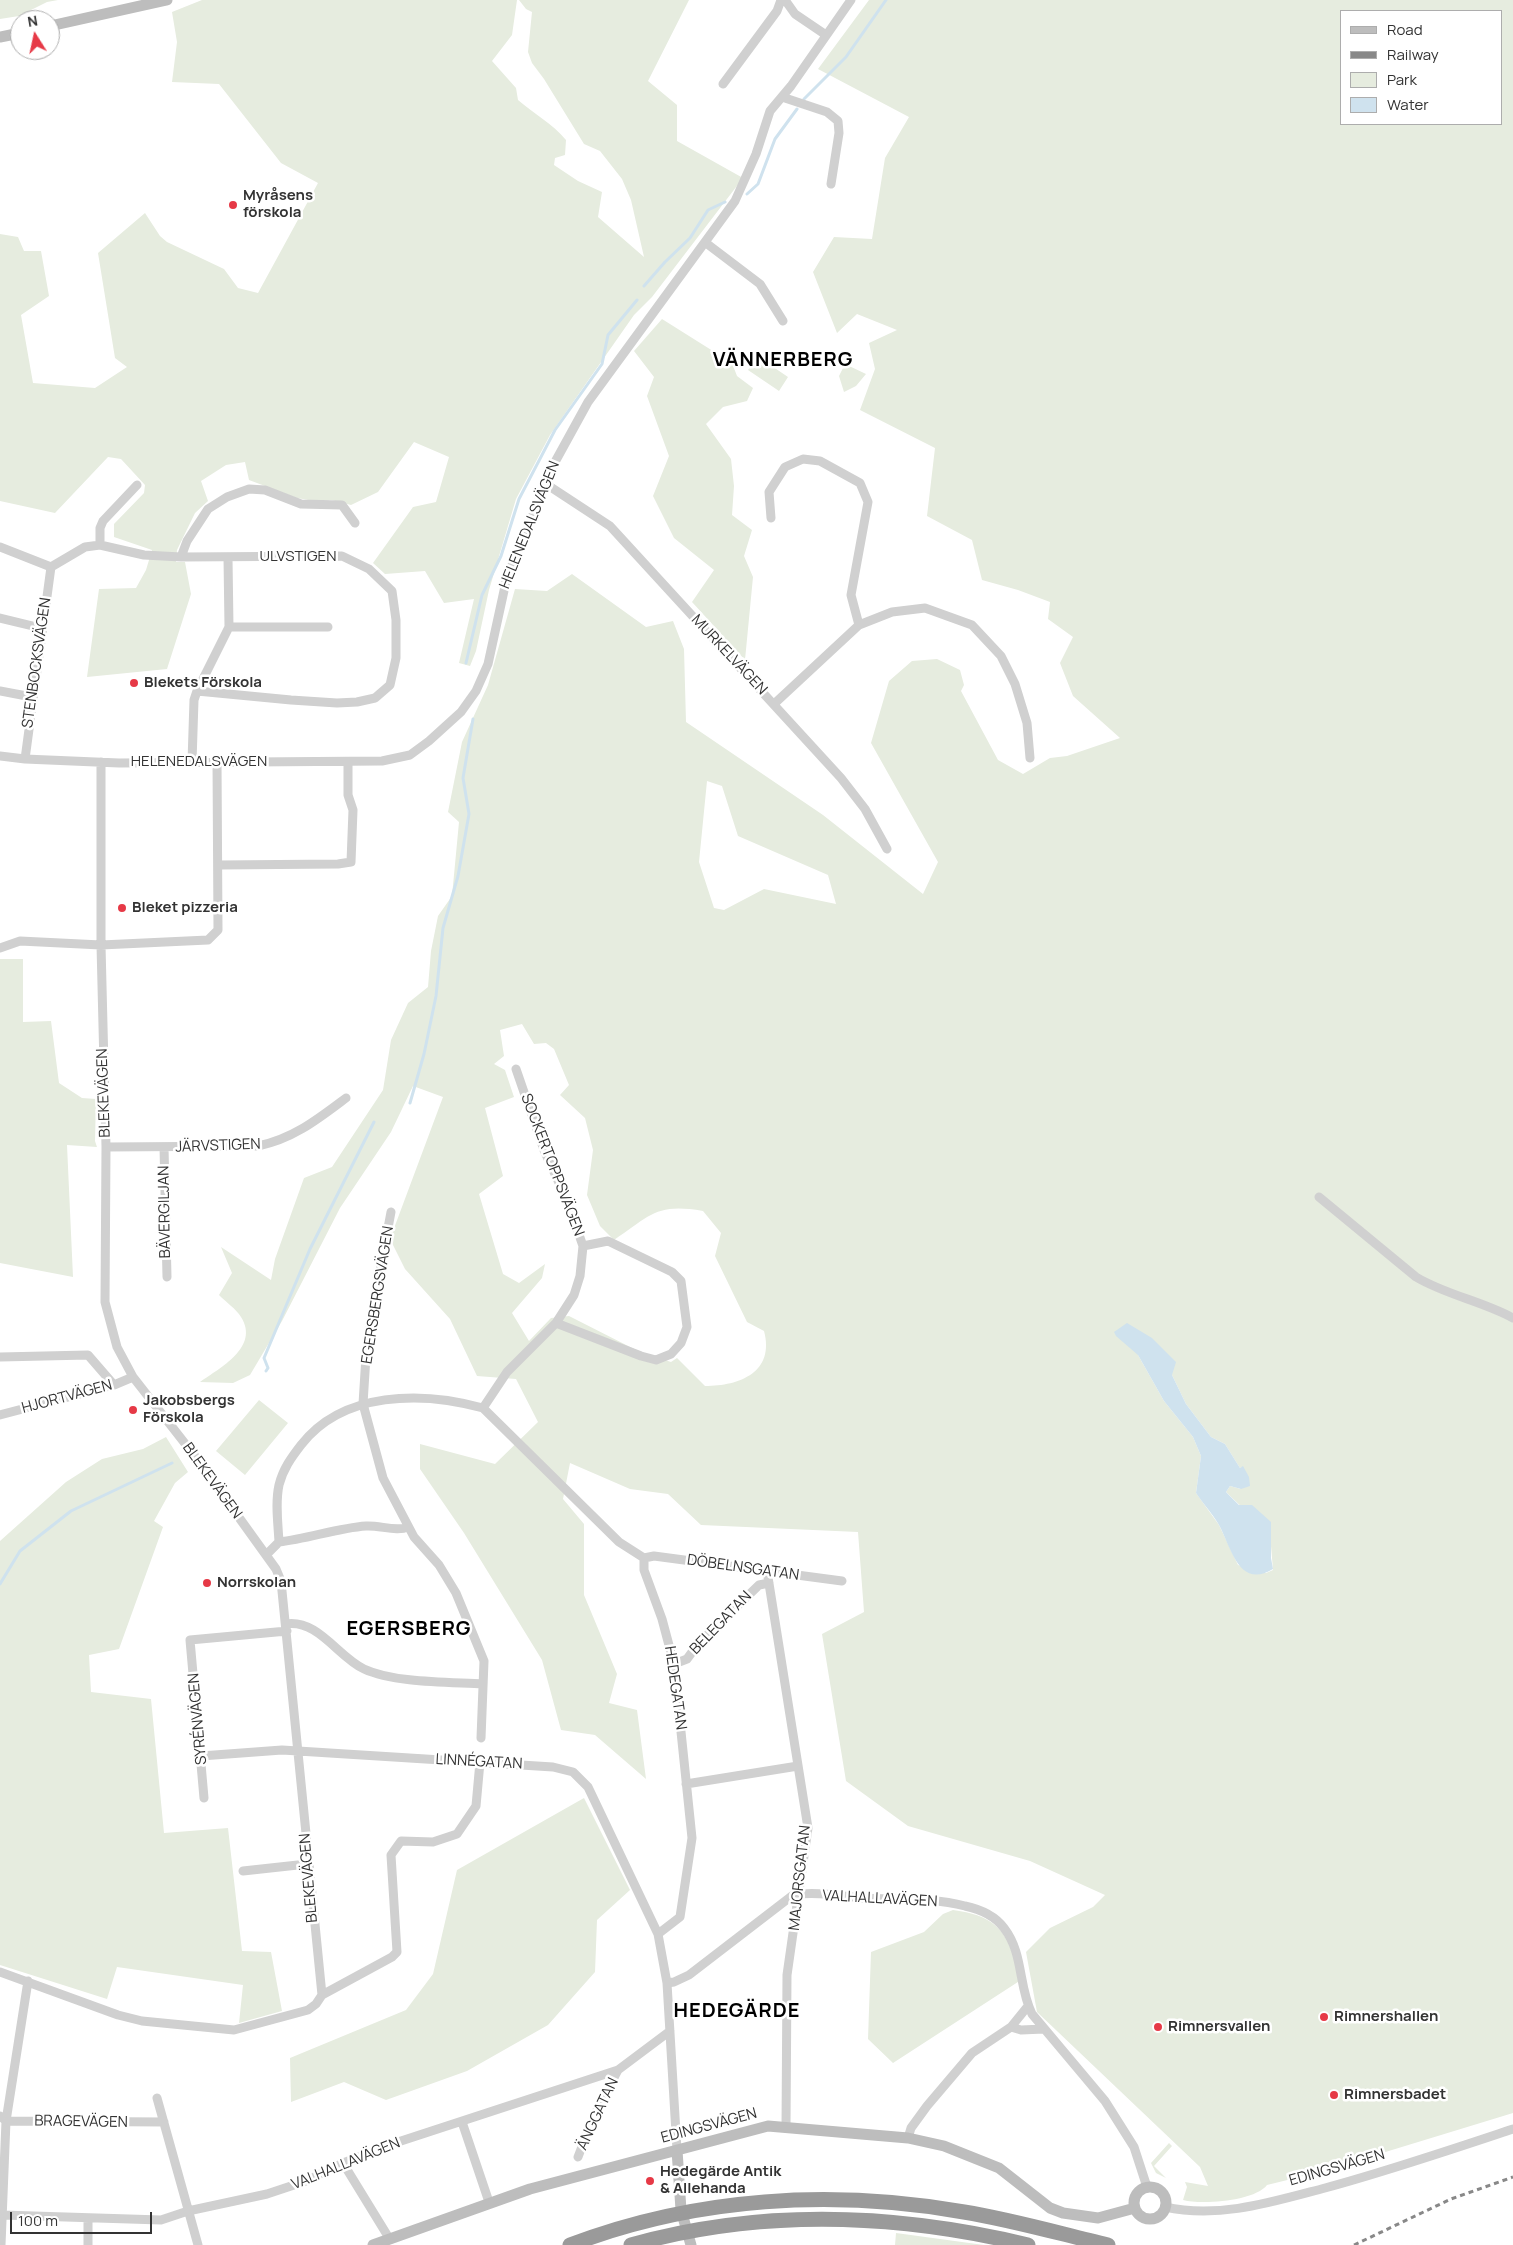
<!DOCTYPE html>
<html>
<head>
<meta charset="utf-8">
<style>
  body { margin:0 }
  #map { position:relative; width:1513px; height:2245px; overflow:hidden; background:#fff; font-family:Manrope,sans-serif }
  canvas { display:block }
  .legend { position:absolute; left:1340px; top:10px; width:162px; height:115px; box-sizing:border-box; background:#fff; border:1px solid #adadad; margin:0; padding:6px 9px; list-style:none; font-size:15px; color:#333 }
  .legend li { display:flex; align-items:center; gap:10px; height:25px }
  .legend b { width:25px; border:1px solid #adadad }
  .north { position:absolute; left:10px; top:10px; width:50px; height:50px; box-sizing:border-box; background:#fff; border:1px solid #adadad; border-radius:50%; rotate:350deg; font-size:14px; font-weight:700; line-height:20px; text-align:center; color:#333 }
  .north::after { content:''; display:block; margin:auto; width:18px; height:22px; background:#e63946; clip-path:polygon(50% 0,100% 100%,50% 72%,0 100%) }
  .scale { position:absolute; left:10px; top:2212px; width:142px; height:22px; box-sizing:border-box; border:2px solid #333; border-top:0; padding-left:6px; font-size:15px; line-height:18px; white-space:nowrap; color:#333; -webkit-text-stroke:4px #fff; paint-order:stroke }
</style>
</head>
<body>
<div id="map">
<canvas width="1513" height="2245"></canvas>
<ul class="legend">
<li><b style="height:6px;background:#bdbdbd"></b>Road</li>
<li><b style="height:6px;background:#888"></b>Railway</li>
<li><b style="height:14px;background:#e6ecdf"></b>Park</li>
<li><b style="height:14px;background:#cfe2ee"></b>Water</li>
</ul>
<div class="north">N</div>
<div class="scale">100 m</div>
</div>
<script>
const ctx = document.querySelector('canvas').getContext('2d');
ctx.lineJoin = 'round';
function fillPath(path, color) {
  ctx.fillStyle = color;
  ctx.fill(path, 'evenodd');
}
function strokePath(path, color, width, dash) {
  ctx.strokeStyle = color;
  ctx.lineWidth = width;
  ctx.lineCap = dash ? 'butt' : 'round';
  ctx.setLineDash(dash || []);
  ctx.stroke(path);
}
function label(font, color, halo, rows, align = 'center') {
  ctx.font = font + ' Manrope,sans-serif';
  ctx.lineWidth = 5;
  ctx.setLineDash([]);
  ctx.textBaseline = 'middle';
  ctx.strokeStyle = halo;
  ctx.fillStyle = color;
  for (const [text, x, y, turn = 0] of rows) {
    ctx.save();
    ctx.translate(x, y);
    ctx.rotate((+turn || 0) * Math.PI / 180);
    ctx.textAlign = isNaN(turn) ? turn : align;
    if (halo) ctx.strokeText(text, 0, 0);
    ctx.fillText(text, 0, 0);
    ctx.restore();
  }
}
const green = new Path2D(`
  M0,0H58L47,2L19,16L0,19Z
  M202,0H517L512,35L492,61L516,88L518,100C533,113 553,124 566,140L565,155L555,158L554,165L578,181L602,192L598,217L644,257L631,200L622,179L600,151L584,144L544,79L532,63L528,52L532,12L526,9L519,0H689L648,81L677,105V141L743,178L652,297L634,315L550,435L516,499L489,590L476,651L470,666L459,663L474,599L444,603L425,571L385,574L373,563L413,507L436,502L449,457L414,442L378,492L351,505L332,500L314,501L297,498L249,480L245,462L226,465L201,481L208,501L195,513L177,550L176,562H185L191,594L167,669L87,677L99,589L136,588L146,570L152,550L114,537V524L144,493L145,485L121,459L108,457L55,513L0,501V234L18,237L24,251H41L49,296L21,315L33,383L95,388L127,367L115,358L98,253L145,213L160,236L167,242L224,269L238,288L258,293L318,183L281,163L219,84L172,82L177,42L172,12Z
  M869,0H1513V2113L1320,2172L1267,2185C1255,2201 1202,2205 1183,2200L1187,2187L1185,2182L1208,2186L1200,2167L1037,2012L1026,1952L1050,1928L1093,1907L1105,1895L1030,1861L908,1826L846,1781L822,1634L864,1612L858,1532L701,1525L668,1494L630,1489L570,1463L563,1499L584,1524V1595L617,1674L609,1703L637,1710L646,1779L595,1735L561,1730L542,1660L464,1533L420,1469V1444L495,1464L538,1422L516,1379L477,1376L450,1319L405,1269L390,1239L443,1097L413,1086L391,1132L340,1208L282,1321L250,1375L233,1383L200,1382C220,1368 260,1347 241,1317C236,1309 226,1302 219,1295L232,1273L221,1247L271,1280L275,1259L304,1178L332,1167L383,1090L391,1040L408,1003L428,987L431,951L438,916L452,896L459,822L448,812L462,742L488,685L515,589L547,591L572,574L646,627L673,621L684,649L686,722L823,815L923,894L938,862L871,743L889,681L912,661L937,659L960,670L964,685L961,691L998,760L1023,774L1050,758L1067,756L1120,738L1073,696L1060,663L1073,637L1048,619L1050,602L1018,590L982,580L972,540L927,516L935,448L860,410L875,369L869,343L897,330L857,314L837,333L813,272L834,237L872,239L885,158L909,117L818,69ZM1342,11H1502V124H1342ZM707,781L722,786L738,836L828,875L836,904L764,889L724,910L714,908L699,862ZM522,1024L534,1044L546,1043L554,1049L569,1085L560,1095L585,1118L593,1150L587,1195L600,1226L614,1240C651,1215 656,1203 703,1211L721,1233L715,1256L747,1322L764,1331C775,1372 740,1386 705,1386L677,1358L671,1362L638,1351L569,1316L551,1318L529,1341L512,1313L542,1278L545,1264L519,1283L503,1274L479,1194L503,1176L485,1108L514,1097L505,1070L494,1064L504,1056L500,1030ZM1138,1355L1172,1375L1186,1404L1211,1437L1225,1444L1240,1468L1243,1467L1241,1489L1230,1486L1226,1492L1270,1534L1273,1570L1266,1573L1238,1565L1219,1525L1196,1493L1201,1456L1193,1437L1164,1401Z
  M662,319L732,363L737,376L753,388L747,401L723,407L706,424L731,459L734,486L732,515L752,530L744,556L753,577L745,660L692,602L714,570L674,538L653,496L669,456L647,396L654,377L634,351Z
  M757,356L788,377L779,391L748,370Z
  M845,364L866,374L856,386L844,392L839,376Z
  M0,959H23V1022L51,1021L59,1083L82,1098L96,1099L95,1141L97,1147L67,1145L73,1277L0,1263Z
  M259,1400L288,1423L245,1475L216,1451Z
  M166,1437L188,1472L175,1483L154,1521L163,1527L119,1649L89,1655L91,1692L151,1699L164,1833L228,1828L242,1951L271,1952L282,2011L239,2023L243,1985L117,1967L107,1999L0,1965V1541L66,1482L102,1459L143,1449Z
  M584,1798L630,1890L597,1920L595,1972L548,2025L467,2071L386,2100L344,2082L291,2102L290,2058L406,2010L433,1974L457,1870Z
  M953,1910C1004,1917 1008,1937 1021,1980L893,2063L868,2039L871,1952L924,1932L943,1914Z
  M1169,2143L1172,2146L1154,2166L1166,2178L1156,2173L1151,2163Z
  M896,2233L984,2245H895Z`);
const water = new Path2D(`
  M1127,1323L1152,1338L1176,1362L1172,1375L1186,1404L1211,1437L1225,1444L1240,1468L1243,1466L1249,1477L1250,1486L1241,1489L1230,1486L1226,1492L1239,1505H1252L1271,1522V1558L1273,1569C1239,1590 1231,1547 1219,1525C1213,1514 1203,1504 1196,1493L1201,1456L1193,1437L1164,1401L1138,1355L1116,1336L1114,1332Z`);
const stream = new Path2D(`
  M804,99L846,57L886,0
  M747,194L758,184L775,139L797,109
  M644,286L665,262L690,238L708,210L725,202
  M466,663L482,595L501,556L519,499L555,430L602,364L608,335L637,300
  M410,1103L424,1054L436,996L443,928L458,876L469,814L463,778L473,719
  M266,1371L268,1368L264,1358L310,1249L374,1122
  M0,1584L20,1551L71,1511L172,1463`);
const street = new Path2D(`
  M785,0L795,14L826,35
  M723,84L777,11L781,0
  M782,97L827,112L838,121L839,133L831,184
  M706,243L760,284L783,321
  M546,484L610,526L841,778L865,809L887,849
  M771,518L769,492L785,467L803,459L820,461L860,483L868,502L851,595L859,625
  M100,545V528L103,521L137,485
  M0,547L51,567L85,547L100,545L144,555L181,557L342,556L369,569L392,591L396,620V658L390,685L375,698L357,702L337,703L291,700L197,691L194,700L192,762
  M181,557L187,541L208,509L227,497L249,489L265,490L301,504L342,505L355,523
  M0,618L41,628
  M229,627H328
  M0,691L32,697
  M197,691L229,627L228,558
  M774,704L859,625L892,612L925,608L972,625L1001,656L1015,684L1027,723L1030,758
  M0,756L25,759L119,763L382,761L410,755L429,741L461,712L476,691L488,664L507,577L555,462L588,402L735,201L756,154L770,111L791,86L851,0
  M25,759L51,567
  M101,762V945L106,1147L105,1302L117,1347L133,1377L194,1455L276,1569L281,1581L322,1995
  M219,865L338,864L351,862L353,810L348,795V762
  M0,948L20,941L101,945L208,940L218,930L217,761
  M106,1147L258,1146C293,1139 318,1119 346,1098
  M164,1147L167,1277
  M1319,1197L1416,1277C1446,1295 1482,1301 1513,1318
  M391,1212L367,1340L363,1404L383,1478L414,1537L439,1565L456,1593L484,1661L481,1738
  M556,1323L641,1356L656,1360L671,1354L681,1343L687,1327L681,1281L672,1272L608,1241L583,1246
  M0,1357L88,1355L114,1385
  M483,1408L507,1372L556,1323L574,1295L580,1276L583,1246L566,1198L544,1150L516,1069
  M0,1415L114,1385L133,1377
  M279,1542C308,1539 337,1528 366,1526C379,1525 397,1532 408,1527
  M266,1555L279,1542C278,1523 275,1503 279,1485C283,1469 291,1458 301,1445C343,1391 422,1391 483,1408L619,1542L644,1558V1570L662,1619L674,1664L692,1838L680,1917L658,1934
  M644,1558L654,1556L842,1581
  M767,1571L808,1828L787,1975L786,2127
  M286,1624C318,1619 338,1657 364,1669C394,1683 449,1682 483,1684
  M674,1664L687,1659L698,1644L759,1585L769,1583
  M201,1756L282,1750L553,1767L573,1772L588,1787L658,1934L667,1983L677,2150
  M686,1784L798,1766
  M204,1798L190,1640L287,1631
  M243,1871L307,1864
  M0,1972L118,2015L142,2021L234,2030L308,2010L316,2004L322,1995
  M667,1983L674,1982L689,1975L793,1895C815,1891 840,1896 862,1898C895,1900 932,1897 965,1906C979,1909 995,1916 1004,1928C1024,1954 1018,1986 1032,2014L1105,2101L1134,2147L1147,2187
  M322,1995L392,1957L397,1952L391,1855L401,1841L433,1842L457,1834L476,1806L480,1762
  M1011,2027L1021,2030L1044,2029
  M157,2098L198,2245
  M0,2116L6,2121L164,2122
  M462,2122L489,2202
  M908,2138L911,2128L927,2106L972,2053L1011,2027L1028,2006
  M578,2157L593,2118L618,2070
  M343,2163L389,2238
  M1165,2207C1219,2219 1272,2202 1325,2188C1388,2171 1450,2150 1513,2129
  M2,2215L161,2220L188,2211L267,2194L306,2181L343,2163L401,2141L618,2070L670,2031
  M1,2245L6,2121L28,1981
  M88,2245V2219`);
const secondary = new Path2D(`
  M50,26L167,0
  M0,37L20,33
  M677,2150L681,2210L691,2245
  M1134 2203a16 16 0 1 1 32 0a16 16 0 1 1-32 0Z
  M373,2245L530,2189L768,2126L908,2138L944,2146L999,2168L1050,2208L1063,2213L1098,2218L1135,2208`);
const highway = new Path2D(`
  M570,2245C696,2197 832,2189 964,2212C1013,2220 1061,2234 1108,2245
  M631,2245C763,2208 895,2213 1028,2245`);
const rail = new Path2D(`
  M1354,2245L1451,2199L1513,2177`);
const markers = [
  [233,205,5,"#e63946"],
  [134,683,5,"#e63946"],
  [122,908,5,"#e63946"],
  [133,1410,5,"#e63946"],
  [207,1583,5,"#e63946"],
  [1324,2017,5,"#e63946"],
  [1158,2027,5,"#e63946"],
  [1334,2095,5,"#e63946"],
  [650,2181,5,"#e63946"]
];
const poiNames = [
  ["Myråsens",243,196],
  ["förskola",243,213],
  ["Blekets Förskola",144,683],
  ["Bleket pizzeria",132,908],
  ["Jakobsbergs",143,1401],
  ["Förskola",143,1418],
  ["Norrskolan",217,1583],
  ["Rimnershallen",1334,2017],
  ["Rimnersvallen",1168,2027],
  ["Rimnersbadet",1344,2095],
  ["Hedegärde Antik",660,2172],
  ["& Allehanda",660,2189]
];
const streetNames = [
  ["HELENEDALSVÄGEN",530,525,-68],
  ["ULVSTIGEN",298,557],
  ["MURKELVÄGEN",729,655,47],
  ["STENBOCKSVÄGEN",37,663,-82],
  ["HELENEDALSVÄGEN",199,762],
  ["BLEKEVÄGEN",104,1093,-92],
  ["JÄRVSTIGEN",218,1146,-2],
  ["SOCKERTOPPSVÄGEN",552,1165,69],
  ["BÄVERGILJAN",165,1212,-91],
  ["EGERSBERGSVÄGEN",378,1295,-81],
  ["HJORTVÄGEN",67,1397,-15],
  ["BLEKEVÄGEN",212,1481,54],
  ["DÖBELNSGATAN",743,1568,8],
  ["BELEGATAN",721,1623,-46],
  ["HEDEGATAN",675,1688,82],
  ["SYRÉNVÄGEN",198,1719,-95],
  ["LINNÉGATAN",479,1762,3],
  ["BLEKEVÄGEN",309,1878,-95],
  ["MAJORSGATAN",800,1878,-84],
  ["VALHALLAVÄGEN",880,1899,3],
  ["ÄNGGATAN",598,2114,-65],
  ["BRAGEVÄGEN",81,2122,1],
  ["EDINGSVÄGEN",709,2126,-15],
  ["VALHALLAVÄGEN",346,2164,-22],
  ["EDINGSVÄGEN",1337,2168,-16]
];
const districtNames = [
  ["VÄNNERBERG",783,360],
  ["EGERSBERG",409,1629],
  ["HEDEGÄRDE",737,2011]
];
fillPath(green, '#e6ecdf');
fillPath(water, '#cfe2ee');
strokePath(stream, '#cfe2ee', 3);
strokePath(street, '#d0d0d0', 9);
strokePath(secondary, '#bdbdbd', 11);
strokePath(highway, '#9a9a9a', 15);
strokePath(rail, '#888', 3, [5, 4]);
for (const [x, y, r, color] of markers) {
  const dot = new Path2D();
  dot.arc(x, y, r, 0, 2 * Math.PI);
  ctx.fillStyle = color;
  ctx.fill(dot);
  strokePath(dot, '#fff', 2);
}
label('bold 15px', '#333', '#fff', poiNames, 'left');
label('15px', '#333', '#fff', streetNames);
ctx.letterSpacing = '1px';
label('bold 20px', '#000', '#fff', districtNames);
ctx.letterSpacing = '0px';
</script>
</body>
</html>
